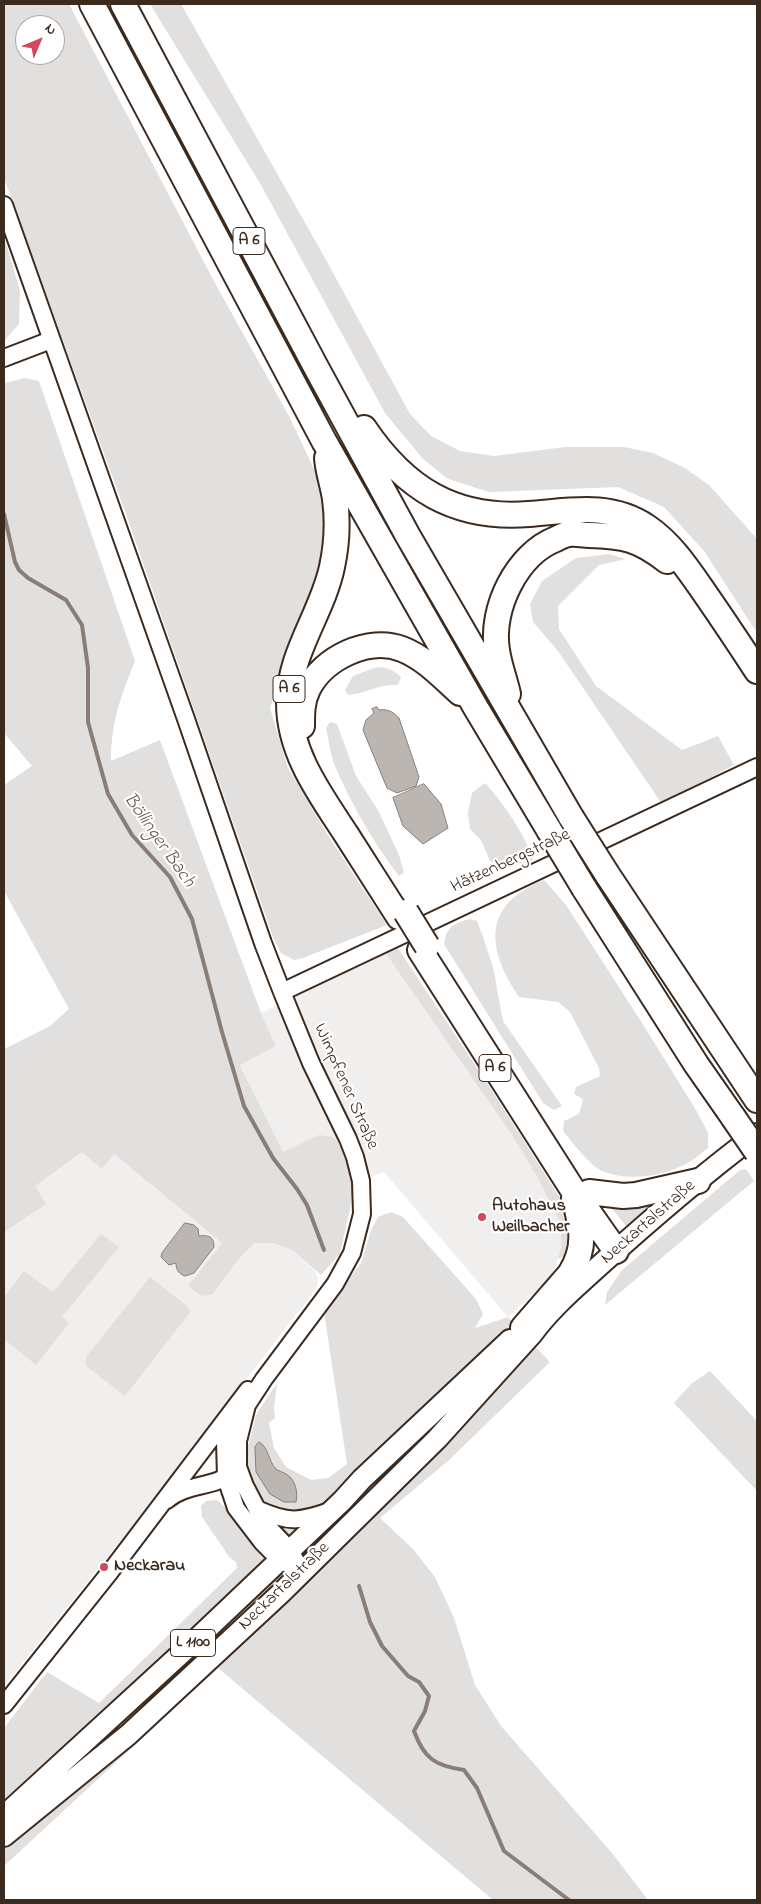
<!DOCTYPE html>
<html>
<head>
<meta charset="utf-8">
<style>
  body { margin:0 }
  #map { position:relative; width:761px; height:1904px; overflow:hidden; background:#fff; font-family:"Indie Flower",sans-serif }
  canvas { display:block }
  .frame { position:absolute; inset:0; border:5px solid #3b2a1e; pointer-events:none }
  .north { position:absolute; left:15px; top:15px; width:50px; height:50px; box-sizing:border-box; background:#fff; border:1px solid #b1aaa5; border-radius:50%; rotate:45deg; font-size:14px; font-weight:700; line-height:20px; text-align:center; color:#3b2a1e }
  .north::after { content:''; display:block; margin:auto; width:18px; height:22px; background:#d1495b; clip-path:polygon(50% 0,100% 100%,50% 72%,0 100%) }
</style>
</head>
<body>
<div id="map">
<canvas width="761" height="1904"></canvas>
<div class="frame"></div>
<div class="north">N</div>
</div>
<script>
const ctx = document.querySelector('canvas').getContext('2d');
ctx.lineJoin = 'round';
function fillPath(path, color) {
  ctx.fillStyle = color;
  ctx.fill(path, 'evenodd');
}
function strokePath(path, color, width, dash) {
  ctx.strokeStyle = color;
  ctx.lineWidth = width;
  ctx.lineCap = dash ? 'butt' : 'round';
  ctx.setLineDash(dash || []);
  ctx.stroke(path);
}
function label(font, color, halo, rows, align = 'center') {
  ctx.font = font + ' "Indie Flower",sans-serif';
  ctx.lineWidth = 4.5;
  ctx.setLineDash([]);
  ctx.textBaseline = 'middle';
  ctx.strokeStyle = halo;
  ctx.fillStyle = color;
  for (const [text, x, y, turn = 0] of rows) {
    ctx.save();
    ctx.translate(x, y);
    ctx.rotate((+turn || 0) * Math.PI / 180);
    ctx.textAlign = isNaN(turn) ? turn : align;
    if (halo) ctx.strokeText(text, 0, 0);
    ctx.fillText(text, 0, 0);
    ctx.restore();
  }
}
const built = new Path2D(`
  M386,954L512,1135L537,1177L561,1224V1246L556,1267L547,1281L508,1317L384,1172L354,1183L283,1152L240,1064L276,1046L261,1013Z
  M82,1152L114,1154L222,1243L188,1286L213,1294L237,1261L255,1243H274L292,1250L316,1272L318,1279L317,1287L312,1294L150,1504L4,1686V1207Z`);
const green = new Path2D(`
  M4,4H69L216,285L289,416L315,471L325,502L329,532L310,607L295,627L280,680L270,708L288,768L329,837L387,925L303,958L294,960L281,953L273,937L127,517L4,178ZM25,25H55V55H25Z
  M150,4H181L325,258L410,414L431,436L460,451L494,456L565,447H624L653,453L685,468L709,485L757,539V633L704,551L664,507L618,487L489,492L448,479L423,459L385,413L261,185Z
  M4,236L20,291L19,324L4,341Z
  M25,378L39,381L135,661C121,696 111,722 111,761L160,740L261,1013L276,1046L240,1065L283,1152L319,1135L333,1137L343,1149L354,1183L350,1209L340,1254L321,1275L292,1250L274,1243H255L237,1261L213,1294L202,1296L188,1286L222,1243L114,1154L102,1169L82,1152L35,1186L46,1204L4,1232V1049L50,1026L69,1009L4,891V785L32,766L4,733V380L5,383Z
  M609,554L626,559L599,565L558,606L559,629L596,686L682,750L718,736L734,765L662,804L558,651L533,622L530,604L542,581L576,558Z
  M377,667C387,667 394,670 401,677L398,685C377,684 368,693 348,695L345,690L353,676Z
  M330,722L337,724L356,776L379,812L399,855L404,873L399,876C375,845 350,802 335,766C330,755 329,740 326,728Z
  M485,783C504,804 525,834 533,860C517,867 507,867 490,861L481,840L470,829L468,813L472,793Z
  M544,880L566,905L644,1026L696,1110L708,1133V1148C701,1153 694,1160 686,1164C662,1177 626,1182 600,1170C589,1164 571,1141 563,1131L564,1121L579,1114L583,1099L574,1094L576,1087L600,1076L599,1068L570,1012L558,1002L519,997C486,947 482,905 544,880Z
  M470,919L477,921L483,937L493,967L503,1021L562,1106L554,1110L543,1103L444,944C447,926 454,923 470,919Z
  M398,948L491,1089L560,1198L568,1226L566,1255L558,1259L561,1246V1224L537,1177L512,1135L386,954Z
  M746,1169L754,1181L605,1305L607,1292L622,1270L740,1170Z
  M658,1202L627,1227L608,1204Z
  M391,1212L403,1217L476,1299L483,1314L475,1328L508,1317L550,1362L448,1461L380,1518L413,1549L435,1577L454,1618L475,1685L501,1726L612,1853L648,1900H493L218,1668L4,1866V1728L47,1672L99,1703L237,1568L236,1562L230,1558L202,1517L201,1506L206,1501L217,1500L228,1510L257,1548L251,1484L245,1464L244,1445L249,1444L256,1415L277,1383L274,1408L275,1418L269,1423L274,1448L286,1467L311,1480L328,1478L347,1464L324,1312L361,1263L371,1230L378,1217Z
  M101,1234L119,1247L62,1317L69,1323L36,1365L4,1339V1297L24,1271L53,1292Z
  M150,1277L187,1306L191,1311L125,1396L86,1366V1357Z
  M710,1371L757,1421V1491L674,1403L692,1383Z`);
const water = new Path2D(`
  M377,707L379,710C388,709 392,711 399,718L419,777L416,786L397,793L387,788L363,730L366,720L374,713L372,709Z
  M424,784L441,804L448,828L423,844L403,826L393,798Z
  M185,1223L194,1225L198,1229L199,1236C208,1235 214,1236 214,1247L194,1273L185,1276C179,1274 176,1270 176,1263L169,1265L161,1257L162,1253Z
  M259,1442C269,1447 268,1461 276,1469C278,1471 283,1472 286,1474C296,1480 298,1492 296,1502H284L270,1494L256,1472L255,1447Z`);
const stream = new Path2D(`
  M4,514L15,562L19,570L28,578L66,600L82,625L88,668V722L108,794L132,835L170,877L192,919L222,1032L244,1106L273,1158L297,1189L307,1205L324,1250
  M359,1586L370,1622L382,1646L408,1676L419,1682L429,1696L425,1711L414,1731C424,1759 436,1766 464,1770L477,1788L504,1851L569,1900`);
const minor = new Path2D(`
  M4,205L186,719L263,943L282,992L311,1063L348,1139L355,1157L361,1181L362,1214L352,1253L335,1284L264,1379L247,1405L238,1441V1467L245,1486L257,1509L268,1527L290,1550L302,1573
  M4,358L51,340
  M282,992L757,767
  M231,1417L225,1441L226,1478L236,1508L262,1542L280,1560L290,1565
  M167,1500C186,1483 215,1488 233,1472
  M257,1509C288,1523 299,1522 330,1511
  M4,1705L110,1572L248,1390`);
const major = new Path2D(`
  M4,1816L186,1649L342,1501L362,1479L510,1340
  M4,1836L128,1735L281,1593L437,1439L532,1334C551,1308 575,1288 599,1266C650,1220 702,1175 757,1134`);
const highway = new Path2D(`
  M92,4L324,441L476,708L549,830
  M123,4L317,369L408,536L571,817
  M364,428C405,489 455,520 529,514C570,511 610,502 647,527C671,543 688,569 704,592C722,618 740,645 757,671
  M327,458C328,472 333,485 335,499C338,522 337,544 332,567C322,614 289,653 289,703C289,753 320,794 346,834C364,862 381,889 399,917
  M508,694C505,680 499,665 497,650C490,609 517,554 556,539C560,537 565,534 570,534C576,533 583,535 589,535C624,536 639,539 667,561
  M302,726C302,713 302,701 308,689C323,658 369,636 402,649C425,658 442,677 460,693
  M607,874L757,1100
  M584,888L696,1064L733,1117
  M420,950L571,1187L616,1251
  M589,1192L623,1196L636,1195L698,1181
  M523,1328L570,1274C587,1247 582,1227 574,1198`);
const highwayBridge = new Path2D(`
  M571,817L607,874
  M549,830L584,888
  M406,912L427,946
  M733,1117L757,1152`);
const markers = [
  [482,1217,5,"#d1495b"],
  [104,1567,5,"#d1495b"]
];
const shields = [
  [249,241,32],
  [289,689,32],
  [495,1068,32],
  [193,1643,45]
];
const shieldNames = [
  ["A 6",249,241],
  ["A 6",289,689],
  ["A 6",495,1068],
  ["L 1100",193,1643]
];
const streetNames = [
  ["Hätzenbergstraße",511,862,-25],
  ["Wimpfener Straße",345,1087,66],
  ["Neckartalstraße",649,1223,-41],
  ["Neckartalstraße",285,1587,-44]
];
const poiNames = [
  ["Autohaus",492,1207],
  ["Weilbacher",492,1228],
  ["Neckarau",114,1567]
];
const waterNames = [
  ["Böllinger Bach",158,841,55]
];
fillPath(built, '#f1efee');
fillPath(green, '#e2e0de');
fillPath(water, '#bcb6b3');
strokePath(water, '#887e77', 1);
strokePath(stream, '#887e77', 4);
strokePath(minor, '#3b2a1e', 20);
strokePath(major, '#3b2a1e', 24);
strokePath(highway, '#3b2a1e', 28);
strokePath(minor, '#fff', 16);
strokePath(major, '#fff', 20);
strokePath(highway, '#fff', 24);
strokePath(highwayBridge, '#3b2a1e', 28, []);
strokePath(highwayBridge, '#fff', 24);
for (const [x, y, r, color] of markers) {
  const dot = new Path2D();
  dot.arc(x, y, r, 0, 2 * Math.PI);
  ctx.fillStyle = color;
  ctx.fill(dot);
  strokePath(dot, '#fff', 2);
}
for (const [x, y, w] of shields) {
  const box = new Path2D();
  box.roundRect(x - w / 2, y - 13.5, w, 27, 4);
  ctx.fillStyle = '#fff';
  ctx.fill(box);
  strokePath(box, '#3b2a1e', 1);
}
label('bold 16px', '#3b2a1e', null, shieldNames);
label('18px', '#3b2a1e', '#fff', streetNames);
label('bold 18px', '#3b2a1e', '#fff', poiNames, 'left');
label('italic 19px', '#685b52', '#fff', waterNames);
</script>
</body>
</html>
